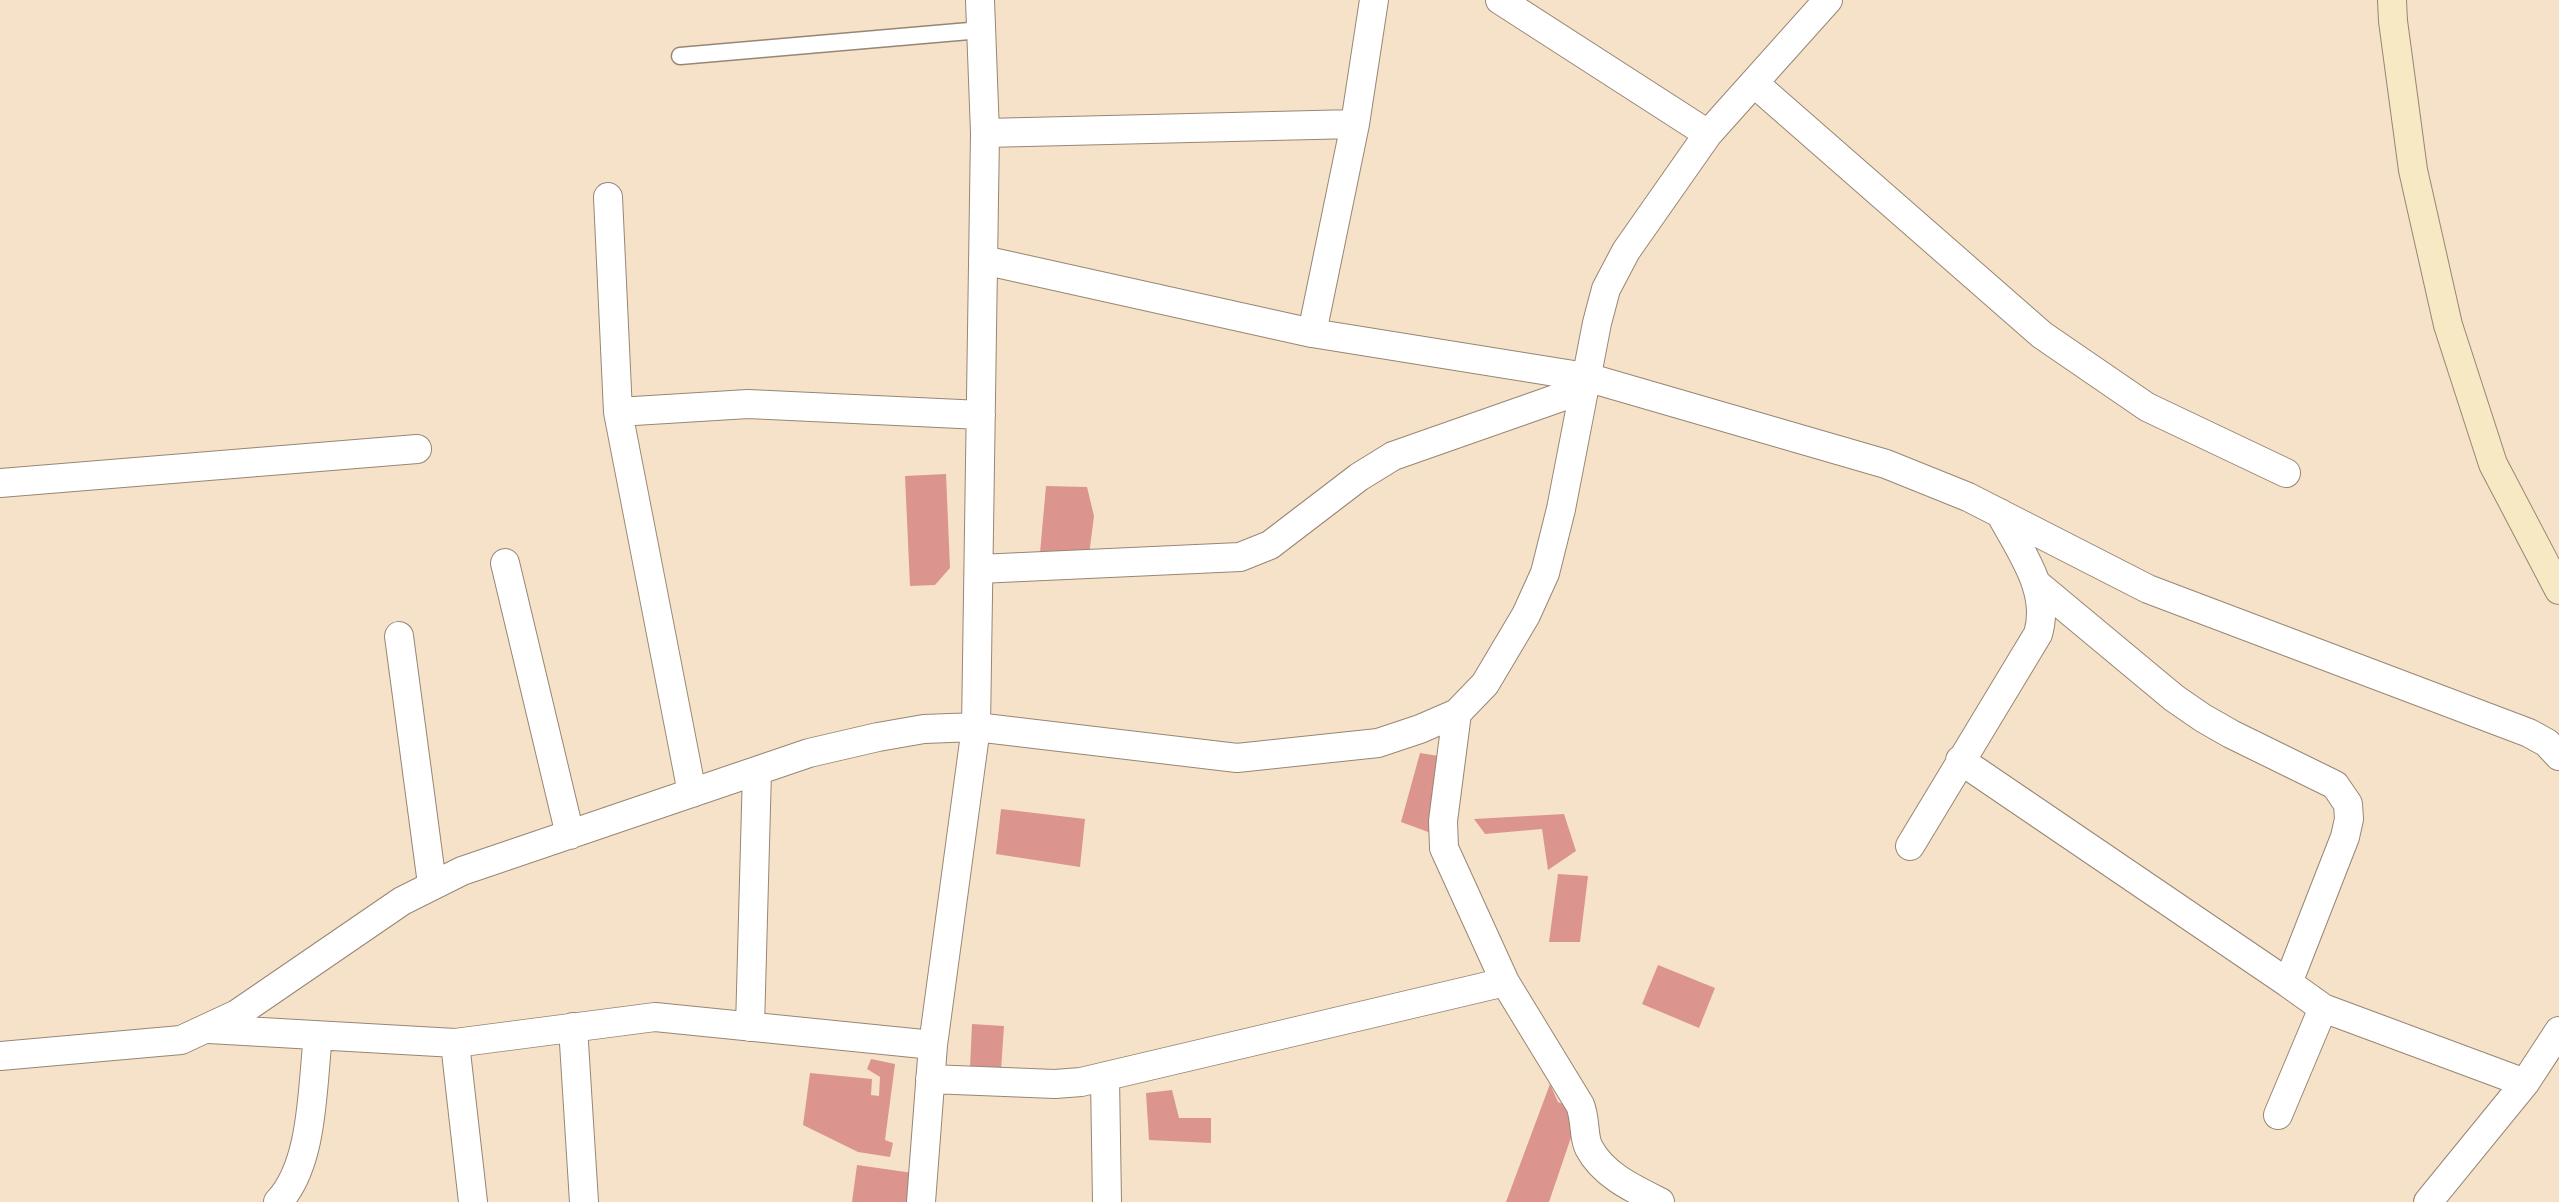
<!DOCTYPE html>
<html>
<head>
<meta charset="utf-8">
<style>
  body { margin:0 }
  canvas { display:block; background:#f5e2c9 }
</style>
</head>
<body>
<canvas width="2559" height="1202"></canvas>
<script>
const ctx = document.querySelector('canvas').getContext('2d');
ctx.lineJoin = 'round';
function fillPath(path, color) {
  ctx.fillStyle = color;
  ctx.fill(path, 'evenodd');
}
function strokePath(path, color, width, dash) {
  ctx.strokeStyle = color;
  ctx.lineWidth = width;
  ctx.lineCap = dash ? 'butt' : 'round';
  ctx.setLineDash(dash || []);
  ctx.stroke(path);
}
const building = new Path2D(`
  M946,474L950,568L935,585L910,586L905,476Z
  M1046,486L1087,487L1094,516L1089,555L1040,553Z
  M1420,753L1445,757L1431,833L1401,822Z
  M1001,809L1085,819L1080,867L996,854Z
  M1564,814L1576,851L1548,870L1542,829L1485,834L1474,819Z
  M1558,874L1588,876L1580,942H1549Z
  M1658,965L1715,988L1699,1028L1642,1004Z
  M972,1024L1004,1026L1001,1070L970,1068Z
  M871,1059L895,1064L885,1140L893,1143L890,1157L858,1152L803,1125L810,1073L872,1079L871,1095L879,1096L880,1077L867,1069Z
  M1550,1084L1558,1102L1580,1111L1549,1202H1506Z
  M1172,1090L1179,1118H1211V1143L1149,1140L1146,1093Z
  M857,1165L920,1174L916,1202H852Z`);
const service = new Path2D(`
  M680,56L981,30`);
const minor = new Path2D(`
  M1500,0L1708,134
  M1754,83L2042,335L2147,407L2286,473
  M985,133L1355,124
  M608,197L618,412L692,793
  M983,260L1312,333L1586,377L1886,464L1968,497L2148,589L2529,733L2547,743L2559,756
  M1312,333L1355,124L1374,0
  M618,412L748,404L981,415
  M0,483L417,449
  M505,563L570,835
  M979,569L1240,557L1270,545L1359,477L1393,456L1584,389
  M2037,584L2174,698L2203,718L2231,734L2335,785L2348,804L2349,819L2345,837L2288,983L2323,1008L2525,1083
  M399,636L432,884
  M1457,713L1443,821L1444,848L1505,982L1580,1105C1586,1119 1583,1137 1589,1148C1603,1175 1634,1189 1660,1202
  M1960,760L2288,983
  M1910,846L2038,634C2051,591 2020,551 2000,513
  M573,1027L584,1202
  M750,1027L757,771
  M209,1029L455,1043L655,1017L933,1045
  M455,1043L473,1202
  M0,1056L181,1040L237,1014L402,901L462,871L809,753L878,737L924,729L976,727L1237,758L1378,743L1420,729L1457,713L1485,684L1526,615L1545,573L1561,509L1597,323L1606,289L1626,251L1708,134L1828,0
  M1105,1077L1107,1202
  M930,1079L1055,1084L1081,1082L1505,982
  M2278,1115L2323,1008
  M278,1202C314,1164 312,1086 318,1036
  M921,1202L933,1045L976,727L985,133L980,0
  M2428,1202L2525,1083L2559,1031`);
const secondary = new Path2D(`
  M2392,0L2393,21L2413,170L2448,325L2493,464L2559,590`);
fillPath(building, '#dc958e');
strokePath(service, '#988674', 19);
strokePath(minor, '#988674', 30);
strokePath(secondary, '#988674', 30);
strokePath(service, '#fff', 16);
strokePath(minor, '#fff', 28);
strokePath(secondary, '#f7e9c3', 28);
</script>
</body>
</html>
